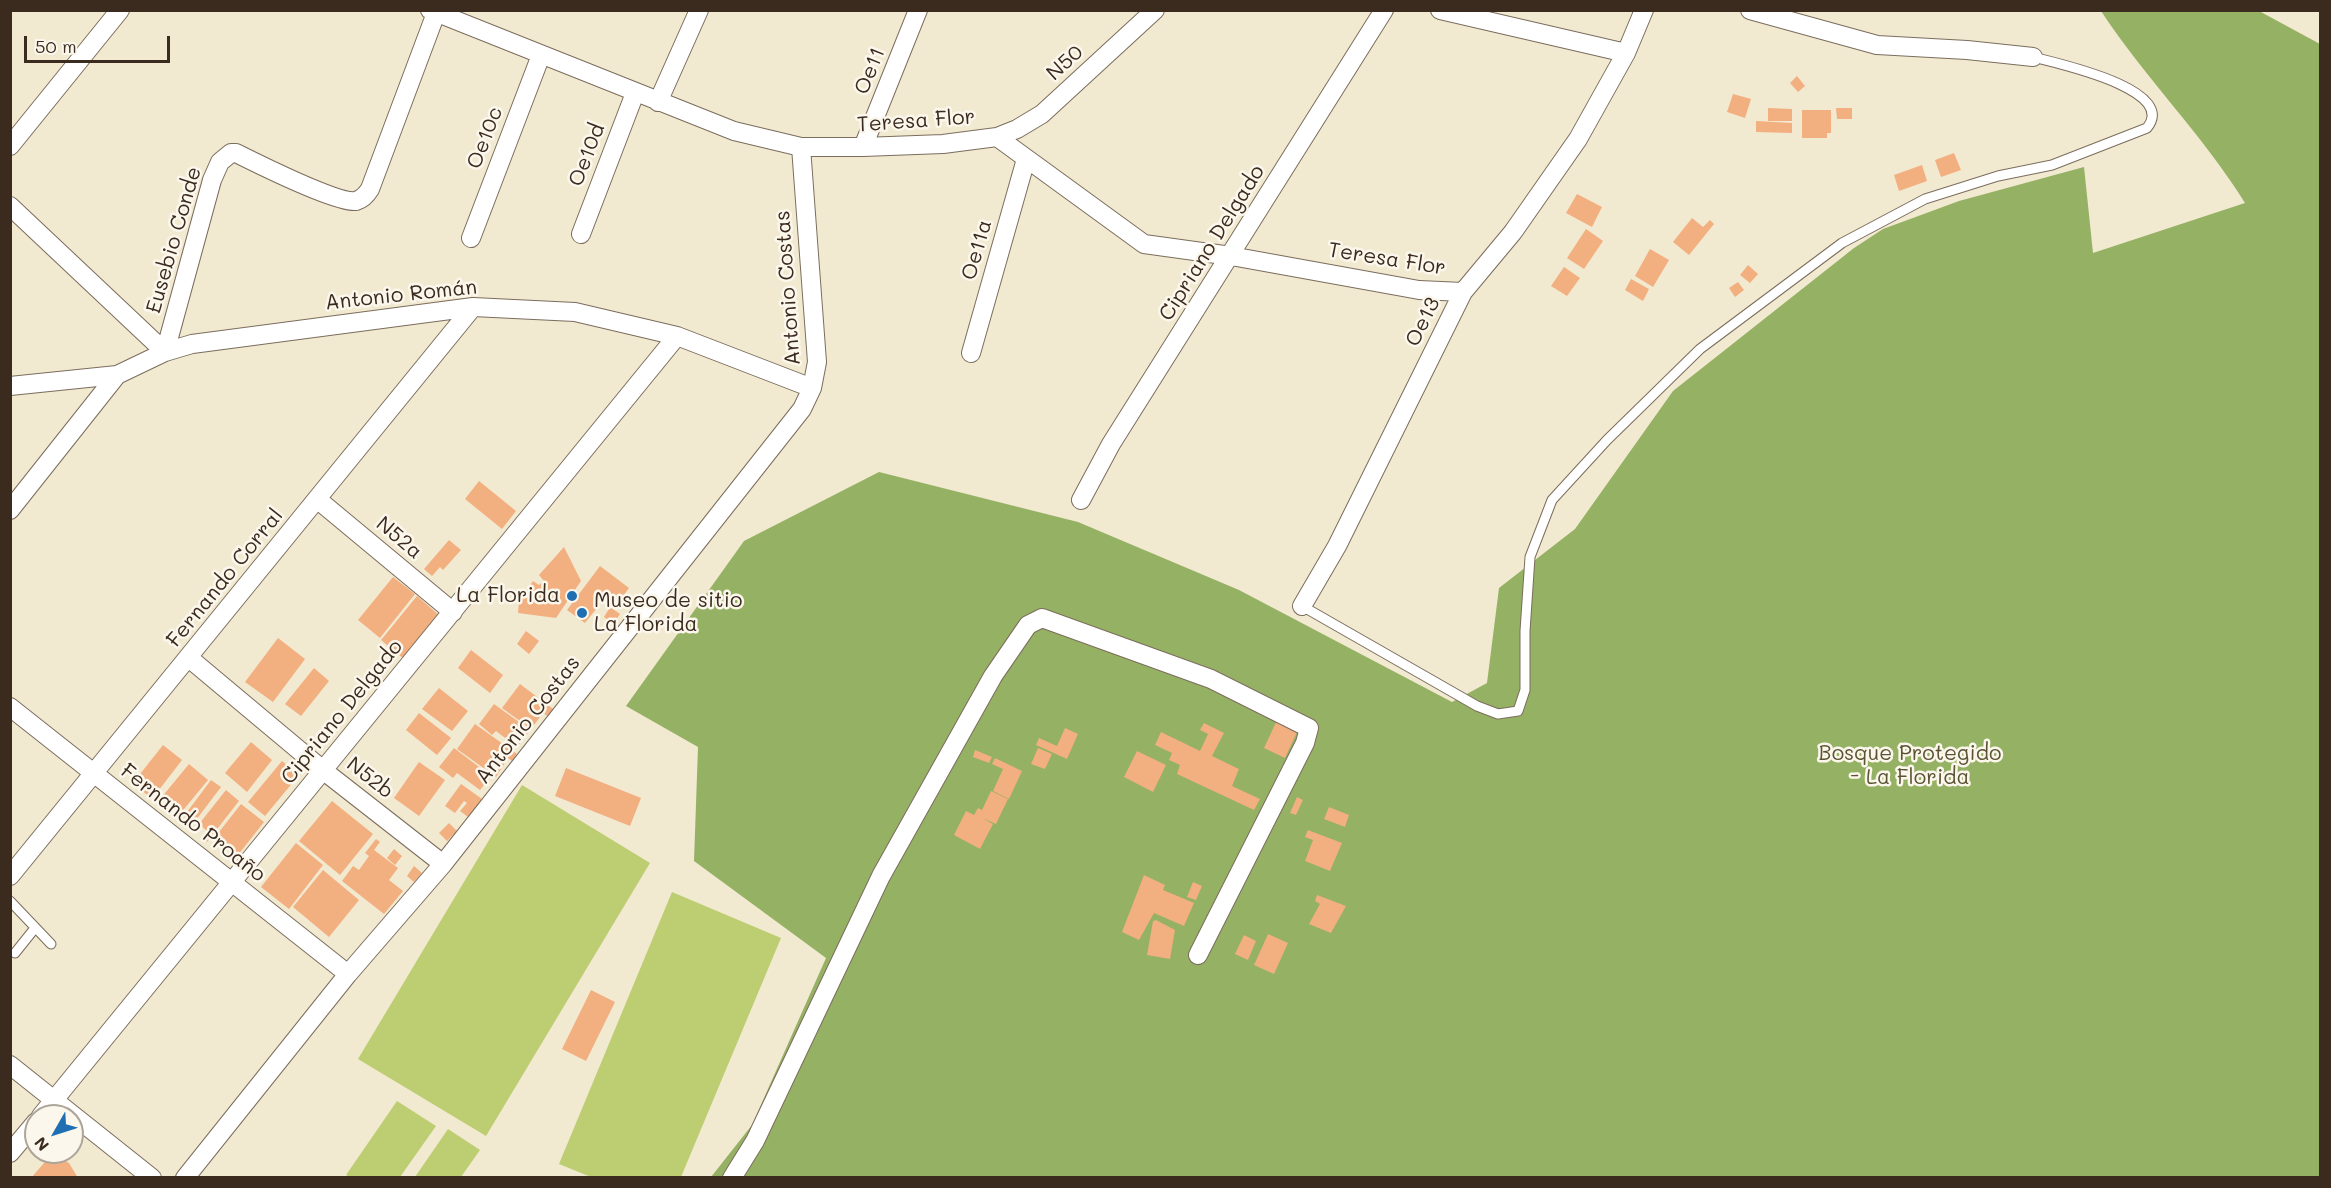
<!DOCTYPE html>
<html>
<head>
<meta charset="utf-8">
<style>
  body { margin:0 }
  #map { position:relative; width:2331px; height:1188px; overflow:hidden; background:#f2e9d1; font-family:Mali,sans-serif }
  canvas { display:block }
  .frame { position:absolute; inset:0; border:12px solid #3b2a1e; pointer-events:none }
  .north { position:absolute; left:24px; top:1104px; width:60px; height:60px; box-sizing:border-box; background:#fbf7ec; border:2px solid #aea59a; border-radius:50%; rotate:231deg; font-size:16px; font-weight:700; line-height:24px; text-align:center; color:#3b2a1e }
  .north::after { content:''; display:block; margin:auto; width:21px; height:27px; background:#1f6fb2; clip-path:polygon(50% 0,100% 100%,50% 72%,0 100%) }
  .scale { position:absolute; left:24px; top:36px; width:146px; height:27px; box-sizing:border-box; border:3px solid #3b2a1e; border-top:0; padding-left:8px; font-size:18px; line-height:21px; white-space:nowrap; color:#3b2a1e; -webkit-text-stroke:4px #fbf7ec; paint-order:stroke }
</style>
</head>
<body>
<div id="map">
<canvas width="2331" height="1188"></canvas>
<div class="frame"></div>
<div class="north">N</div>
<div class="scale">50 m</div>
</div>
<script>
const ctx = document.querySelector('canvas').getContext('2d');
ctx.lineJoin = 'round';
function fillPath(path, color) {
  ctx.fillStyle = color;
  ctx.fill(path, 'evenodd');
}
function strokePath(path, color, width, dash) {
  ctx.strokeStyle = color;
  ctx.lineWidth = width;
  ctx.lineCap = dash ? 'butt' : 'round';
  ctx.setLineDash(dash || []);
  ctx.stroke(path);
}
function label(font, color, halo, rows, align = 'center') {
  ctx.font = font + ' Mali,sans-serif';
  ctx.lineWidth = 5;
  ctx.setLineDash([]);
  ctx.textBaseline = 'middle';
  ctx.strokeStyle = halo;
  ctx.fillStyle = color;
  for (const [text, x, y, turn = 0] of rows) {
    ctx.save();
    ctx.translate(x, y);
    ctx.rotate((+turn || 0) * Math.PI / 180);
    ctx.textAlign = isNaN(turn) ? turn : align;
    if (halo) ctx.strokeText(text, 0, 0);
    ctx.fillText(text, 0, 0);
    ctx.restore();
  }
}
const green = new Path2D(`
  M522,785L650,863L486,1136L358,1059Z
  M672,892L781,938L681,1177H591L559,1164Z
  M397,1101L436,1126L400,1177H350L346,1175Z
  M448,1129L480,1150L461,1177H415Z`);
const forest = new Path2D(`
  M2101,11H2259L2320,44V1177H711L752,1125L826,958L694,861L698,747L626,706L744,541L879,472L1078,522L1239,590L1452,702L1487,683L1499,588L1575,529L1673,391L1854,248L1883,229L1959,201L2084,167L2093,253L2245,203C2203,135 2145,78 2101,11Z`);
const building = new Path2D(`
  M1797,76L1805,86L1798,92L1790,83Z
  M1733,94L1751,99L1745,118L1727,112Z
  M1768,108L1792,109V121H1768Z
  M1836,108H1852V119H1837Z
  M1802,110H1831V133H1827V138H1802Z
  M1756,121L1792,123V133L1756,132Z
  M1954,153L1961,170L1941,177L1935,160Z
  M1922,165L1927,181L1899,191L1894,175Z
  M1577,194L1602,207L1592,227L1566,213Z
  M1692,218L1703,227L1710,220L1714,224L1689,255L1673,242Z
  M1586,229L1603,241L1584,269L1567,258Z
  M1650,249L1669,260L1653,287L1635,276Z
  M1748,265L1758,274L1750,283L1740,275Z
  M1564,267L1580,278L1567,296L1551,286Z
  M1631,279L1649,289L1643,301L1625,290Z
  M1738,282L1744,290L1735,297L1729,288Z
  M479,481L516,511L502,529L465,499Z
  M449,540L461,550L443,570L440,567L432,576L424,569Z
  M564,547L581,581L556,618L518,613L519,601L533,581L539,585L544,581L539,575Z
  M600,566L629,588L615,607L604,599L585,623L567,610Z
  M393,577L415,594L380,638L358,620Z
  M417,596L440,616L404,659L381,640Z
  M610,607L620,614L613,624L604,617Z
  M526,631L539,641L529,654L517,644Z
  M278,638L305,659L273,702L245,682Z
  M471,650L503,675L490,693L458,668Z
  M314,668L329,681L301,716L285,704Z
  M520,684L557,712L552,719L543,713L531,729L502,708Z
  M439,688L468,711L452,731L422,709Z
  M494,704L530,730L517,747L496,731L492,735L479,724Z
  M419,713L451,738L437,755L406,730Z
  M1278,718L1299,728L1285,758L1264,748Z
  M1204,723L1224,733L1212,756L1239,769L1232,786L1260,799L1254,810L1177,774L1180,765L1169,760L1172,753L1155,745L1161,732L1200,751L1208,734L1200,730Z
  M475,724L517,754L512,761L508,758L496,777L457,749Z
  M1065,728L1078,734L1067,759L1036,745L1039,738L1057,746Z
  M251,742L272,760L247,792L225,773Z
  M163,745L182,760L152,799L133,783Z
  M454,748L491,776L480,790L457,773L453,778L439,767Z
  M1038,748L1052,754L1045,769L1031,764Z
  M975,750L992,757L989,763L973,757Z
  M1137,751L1166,765L1153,792L1124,777Z
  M995,758L1022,771L1009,799L993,791L1003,769L992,764Z
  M282,761L299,775L265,816L248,802Z
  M419,762L445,780L419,816L394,798Z
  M189,764L208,780L180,814L161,798Z
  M566,768L641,798L630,826L555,796Z
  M211,780L221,787L193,824L184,816Z
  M461,784L482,799L468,817L460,811L467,803L464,801L455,813L445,806Z
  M226,790L239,801L207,842L202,838L207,831L199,824Z
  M991,791L1008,799L996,824L982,818L993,824L980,849L954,835L966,811L974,815L978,808L982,810Z
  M1297,797L1303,800L1296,815L1290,813Z
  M332,801L373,834L340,875L299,841Z
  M241,804L264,822L238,855L215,837Z
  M1329,807L1349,815L1345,827L1324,819Z
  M449,823L457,831L447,841L439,833Z
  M1308,830L1342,843L1330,871L1305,861L1313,840L1305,837Z
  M376,839L380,842L374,850L398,868L389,880L403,891L384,914L342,881L353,866L359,870L369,856L365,853Z
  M296,843L323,865L289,909L261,887Z
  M394,849L402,856L395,865L387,858Z
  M414,866L422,873L414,882L407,876Z
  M323,870L359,900L329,937L293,907Z
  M1144,875L1165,885L1163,890L1194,903L1184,926L1154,913L1139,940L1122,932Z
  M1193,882L1202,886L1196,900L1187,897Z
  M1317,895L1346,906L1331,933L1309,924L1320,904L1315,901Z
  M1156,920L1175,930L1170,959L1147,955L1153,921Z
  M1268,934L1288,943L1274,974L1254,965Z
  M1244,935L1256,941L1248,960L1235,954Z
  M591,990L615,1002L586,1061L562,1049Z
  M61,1158L69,1163L78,1178H31L44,1163Z`);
const lane = new Path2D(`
  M1302,606L1477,706L1498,714L1518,711L1525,690V631L1530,557L1552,500L1607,440L1700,349L1842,243L1925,199L1998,176L2052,165L2147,128C2179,89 2055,63 2033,57
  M10,901L51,944
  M15,953L35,928`);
const street = new Path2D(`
  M430,10L734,131L801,147H863L943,144L997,137L1017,129L1042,114L1155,10
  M1440,10L1626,53
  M1750,10L1877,45L1967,50L2033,57
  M658,102L699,10
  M997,137L1144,244L1231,256L1419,290L1463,292
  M10,146L120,10
  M863,147L918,10
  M10,206L165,352
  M581,234L635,93
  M471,238L541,55
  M165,352L212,180L220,162L231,153H236C256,163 338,204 356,201C362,199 367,194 370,189L436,13
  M971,353L1026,159
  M10,386L117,375
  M317,499L453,612
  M1081,500L1111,444L1384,10
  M10,510L117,375L165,352L192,344L473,307L575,312L677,336L812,388
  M1302,606L1337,546L1463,292L1513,232L1578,139L1626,53L1644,10
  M189,658L324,771L443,864
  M10,707L348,974
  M10,876L473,307
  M10,1065L152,1178
  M41,1116L677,336
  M10,1153L36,1122
  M185,1178L348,974L443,864L802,409L812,388L817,362L801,147
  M732,1178L755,1141L881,876L993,676L1028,625L1042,618L1211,679L1309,728L1305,743L1198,955`);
const markers = [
  [572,596,6,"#1f6fb2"],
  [582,613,6,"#1f6fb2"]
];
const streetNames = [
  ["N50",1065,63,-42],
  ["Oe11",870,71,-68],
  ["Teresa Flor",916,121,-4],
  ["Oe10c",485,138,-69],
  ["Oe10d",587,155,-69],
  ["Eusebio Conde",174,240,-74],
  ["Cipriano Delgado",1212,243,-58],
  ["Oe11a",977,250,-74],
  ["Teresa Flor",1387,259,9],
  ["Antonio Costas",788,288,-94],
  ["Antonio Román",401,295,-6],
  ["Oe13",1423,322,-64],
  ["N52a",399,538,40],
  ["Fernando Corral",225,578,-51],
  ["Cipriano Delgado",342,712,-51],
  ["Antonio Costas",528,720,-52],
  ["N52b",370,778,38],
  ["Fernando Proaño",193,823,38]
];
const poiNames = [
  ["La Florida",560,596],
  ["Museo de sitio",594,601,"left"],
  ["La Florida",594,625,"left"]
];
const parkNames = [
  ["Bosque Protegido",1910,754],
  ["- La Florida",1910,778]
];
fillPath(green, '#bcce71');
fillPath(forest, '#95b163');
fillPath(building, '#f2af7f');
strokePath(lane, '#7b6d5d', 11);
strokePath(street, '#7b6d5d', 20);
strokePath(lane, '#fff', 9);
strokePath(street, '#fff', 18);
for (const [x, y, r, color] of markers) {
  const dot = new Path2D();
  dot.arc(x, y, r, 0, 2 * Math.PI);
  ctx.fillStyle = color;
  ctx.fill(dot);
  strokePath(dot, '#fbf7ec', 2);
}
label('21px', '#3b2a1e', '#fbf7ec', streetNames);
label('21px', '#3b2a1e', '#fbf7ec', poiNames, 'right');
label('21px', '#5b5333', '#fbf7ec', parkNames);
</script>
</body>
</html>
